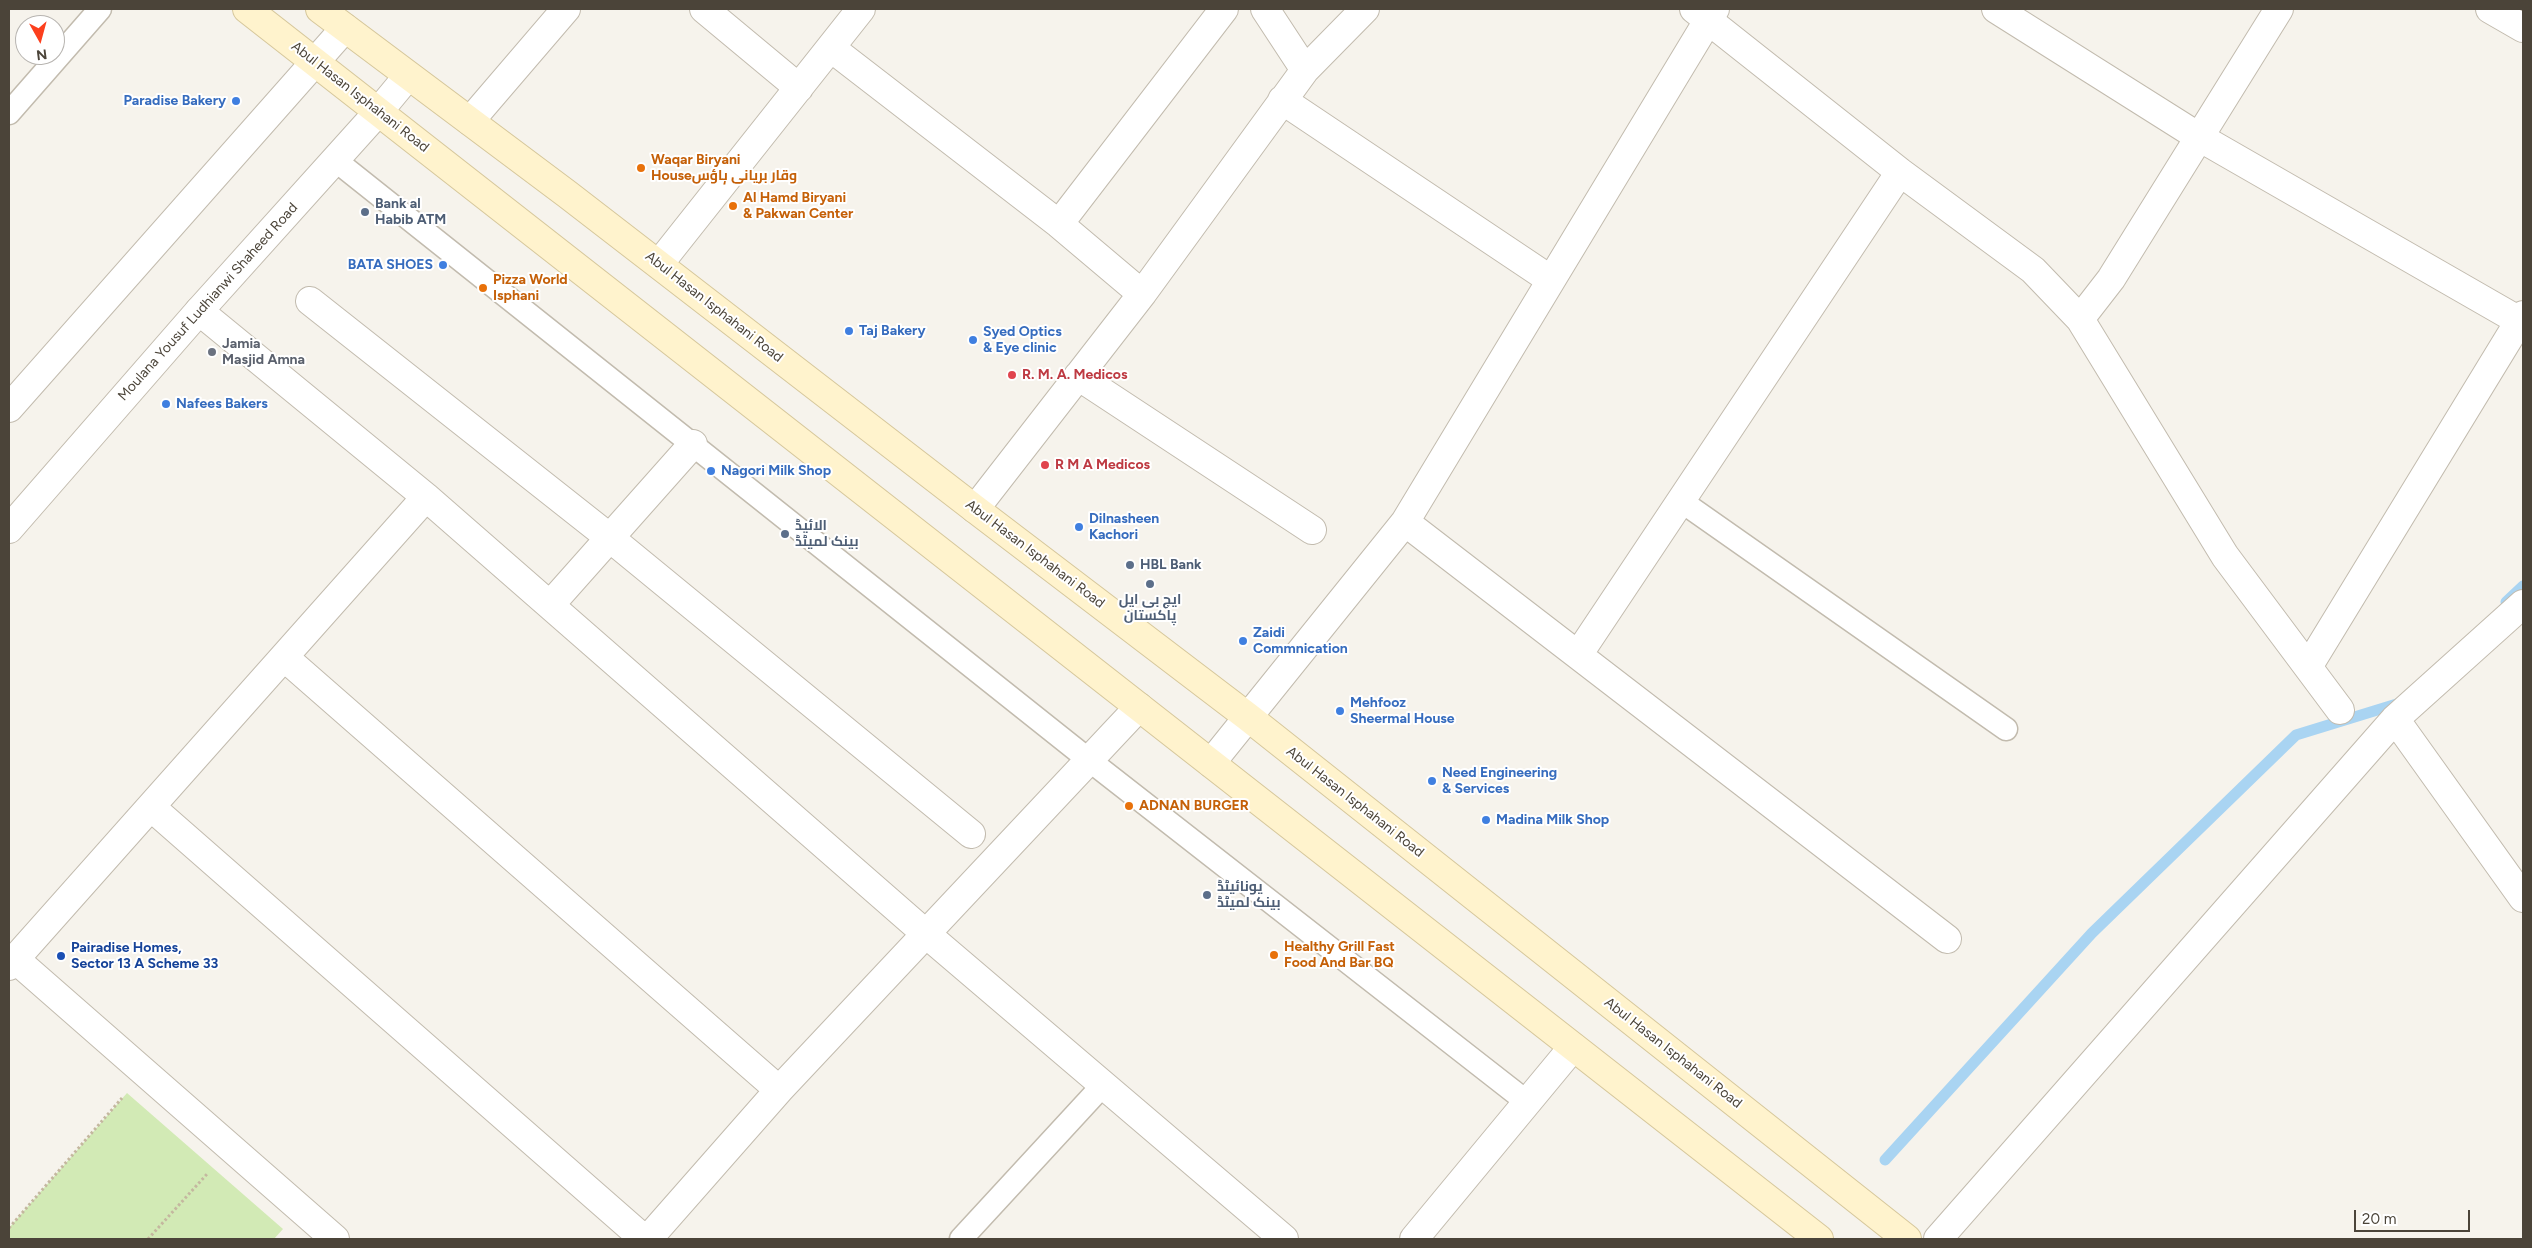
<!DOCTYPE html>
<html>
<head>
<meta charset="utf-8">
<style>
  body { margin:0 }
  #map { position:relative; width:2532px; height:1248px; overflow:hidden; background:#f6f3ec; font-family:Figtree,sans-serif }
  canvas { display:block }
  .frame { position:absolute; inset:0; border:10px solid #4b4439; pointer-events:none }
  .north { position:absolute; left:15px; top:15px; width:50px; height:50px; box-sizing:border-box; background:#fff; border:1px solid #b7b4b0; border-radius:50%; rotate:173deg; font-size:14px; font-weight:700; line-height:20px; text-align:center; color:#4b4439 }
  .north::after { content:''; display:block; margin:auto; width:18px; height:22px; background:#fc3f1d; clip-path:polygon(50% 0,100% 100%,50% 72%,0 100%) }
  .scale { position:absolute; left:2354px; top:1210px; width:116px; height:22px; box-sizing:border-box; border:2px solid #4b4439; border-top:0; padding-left:6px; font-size:15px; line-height:18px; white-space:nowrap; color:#4b4439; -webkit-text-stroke:4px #fff; paint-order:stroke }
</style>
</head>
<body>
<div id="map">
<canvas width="2532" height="1248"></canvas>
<div class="frame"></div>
<div class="north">N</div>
<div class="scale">20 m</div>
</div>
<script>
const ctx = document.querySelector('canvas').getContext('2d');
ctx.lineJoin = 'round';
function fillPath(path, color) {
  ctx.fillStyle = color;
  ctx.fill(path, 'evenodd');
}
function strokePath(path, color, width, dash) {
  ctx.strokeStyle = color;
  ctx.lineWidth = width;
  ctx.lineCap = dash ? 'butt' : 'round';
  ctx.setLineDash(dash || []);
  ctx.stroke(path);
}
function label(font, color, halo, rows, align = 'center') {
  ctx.font = font + ' Figtree,Cairo,sans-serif';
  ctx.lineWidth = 4;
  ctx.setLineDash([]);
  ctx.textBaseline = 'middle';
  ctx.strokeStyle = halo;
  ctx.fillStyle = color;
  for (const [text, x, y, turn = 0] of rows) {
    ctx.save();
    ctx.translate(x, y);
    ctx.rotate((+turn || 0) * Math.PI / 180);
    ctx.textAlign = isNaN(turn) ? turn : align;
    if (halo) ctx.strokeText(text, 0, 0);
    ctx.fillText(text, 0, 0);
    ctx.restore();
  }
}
const green = new Path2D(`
  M127,1093L283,1229L274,1239H9V1228Z`);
const stream = new Path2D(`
  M2506,602L2523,586
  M1885,1160L2092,933L2296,735L2400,703`);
const path = new Path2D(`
  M9,1228L122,1098
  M148,1239L208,1173`);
const service = new Path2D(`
  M9,113L100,9
  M335,160L1089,760L1527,1102
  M1681,501L2006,729
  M961,1239L1103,1085`);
const minor = new Path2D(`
  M704,9L799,88
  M1694,9L1900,172L2033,270L2080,319L2225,556L2340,710
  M1996,9L2199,137L2523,323
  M2490,9L2523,28
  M831,48L1059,224L1142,294
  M1305,70L1365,9
  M1282,100L1551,280
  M470,121L566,9
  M1059,224L1224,9
  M659,264L861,9
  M310,301L610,538L971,834
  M199,311L426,497L925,933L1284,1239
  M2080,319L2111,279L2279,9
  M1078,376L1312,530
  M975,509L1142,294L1305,70L1265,9
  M1405,522L1947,939
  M550,605L693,444
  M1578,655L1900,172
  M284,657L779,1090
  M2308,667L2523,315
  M2395,719L2523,898
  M1211,763L1405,522L1715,9
  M151,807L644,1239
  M15,959L335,1239
  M9,966L426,497
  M648,1239L779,1090L1139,707
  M1414,1239L1573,1047
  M1938,1239L2395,719L2523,604`);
const tertiary = new Path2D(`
  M9,408L345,28
  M9,529L199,311L379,111L408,76`);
const secondary = new Path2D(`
  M247,9L1819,1239
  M320,9L567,194L975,509L1248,717L1907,1239`);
const markers = [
  [236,101,5,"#3f7fe0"],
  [641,168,5,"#e8710a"],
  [733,206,5,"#e8710a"],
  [365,212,5,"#5c6f8a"],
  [443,265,5,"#3f7fe0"],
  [483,288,5,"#e8710a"],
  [849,331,5,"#3f7fe0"],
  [973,340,5,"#3f7fe0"],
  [212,352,5,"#6b7280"],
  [1012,375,5,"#e0444e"],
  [166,404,5,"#3f7fe0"],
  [1045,465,5,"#e0444e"],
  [711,471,5,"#3f7fe0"],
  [1079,527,5,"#3f7fe0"],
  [785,534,5,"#5c6f8a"],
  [1130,565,5,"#5c6f8a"],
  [1150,584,5,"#5c6f8a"],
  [1243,641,5,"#3f7fe0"],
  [1340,711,5,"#3f7fe0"],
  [1432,781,5,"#3f7fe0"],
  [1129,806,5,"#e8710a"],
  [1486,820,5,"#3f7fe0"],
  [1207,895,5,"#5c6f8a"],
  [1274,955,5,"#e8710a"],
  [61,956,5,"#1a4fb4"]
];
const streetNames = [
  ["Abul Hasan Isphahani Road",360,97,38],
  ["Moulana Yousuf Ludhianwi Shaheed Road",208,302,-48],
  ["Abul Hasan Isphahani Road",714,307,38],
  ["Abul Hasan Isphahani Road",1035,554,37],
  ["Abul Hasan Isphahani Road",1355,802,38],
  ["Abul Hasan Isphahani Road",1673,1053,38]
];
const shopNames = [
  ["Paradise Bakery",226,101,"right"],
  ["BATA SHOES",433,265,"right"],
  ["Taj Bakery",859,331],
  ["Syed Optics",983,332],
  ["& Eye clinic",983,348],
  ["Nafees Bakers",176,404],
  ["Nagori Milk Shop",721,471],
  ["Dilnasheen",1089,519],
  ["Kachori",1089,535],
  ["Zaidi",1253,633],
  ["Commnication",1253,649],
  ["Mehfooz",1350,703],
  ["Sheermal House",1350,719],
  ["Need Engineering",1442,773],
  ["& Services",1442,789],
  ["Madina Milk Shop",1496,820]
];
const foodNames = [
  ["Waqar Biryani",651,160],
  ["Houseوقار بریانی ہاؤس",651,176],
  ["Al Hamd Biryani",743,198],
  ["& Pakwan Center",743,214],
  ["Pizza World",493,280],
  ["Isphani",493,296],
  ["ADNAN BURGER",1139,806],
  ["Healthy Grill Fast",1284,947],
  ["Food And Bar BQ",1284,963]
];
const serviceNames = [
  ["Bank al",375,204],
  ["Habib ATM",375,220],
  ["الائیڈ",795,526],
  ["بینک لمیٹڈ",795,542],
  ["HBL Bank",1140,565],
  ["ایچ بی ایل",1150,600,"center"],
  ["پاکستان",1150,616,"center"],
  ["یونائیٹڈ",1217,887],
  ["بینک لمیٹڈ",1217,903]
];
const worshipNames = [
  ["Jamia",222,344],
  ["Masjid Amna",222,360]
];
const healthNames = [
  ["R. M. A. Medicos",1022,375],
  ["R M A Medicos",1055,465]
];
const transitNames = [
  ["Pairadise Homes,",71,948],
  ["Sector 13 A Scheme 33",71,964]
];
fillPath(green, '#d2eab5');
strokePath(stream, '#a9d4f2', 11);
strokePath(service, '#c2bbae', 25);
strokePath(minor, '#c2bbae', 30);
strokePath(tertiary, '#c2bbae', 30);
strokePath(secondary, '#d6c79b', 30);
strokePath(path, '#c4b79f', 3, [2.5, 2.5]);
strokePath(service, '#fff', 22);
strokePath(minor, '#fff', 28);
strokePath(tertiary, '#fff', 28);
strokePath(secondary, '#fff3cd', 28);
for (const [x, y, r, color] of markers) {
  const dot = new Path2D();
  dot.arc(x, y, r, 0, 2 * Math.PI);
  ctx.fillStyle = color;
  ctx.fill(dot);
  strokePath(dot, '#fff', 2);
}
label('14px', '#4b4439', '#fff', streetNames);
label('bold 14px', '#366cbe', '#fff', shopNames, 'left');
label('bold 14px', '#c56008', '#fff', foodNames, 'left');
label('bold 14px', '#4e5e75', '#fff', serviceNames, 'left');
label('bold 14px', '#5b616d', '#fff', worshipNames, 'left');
label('bold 14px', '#be3a42', '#fff', healthNames, 'left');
label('bold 14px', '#164399', '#fff', transitNames, 'left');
</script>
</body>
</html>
